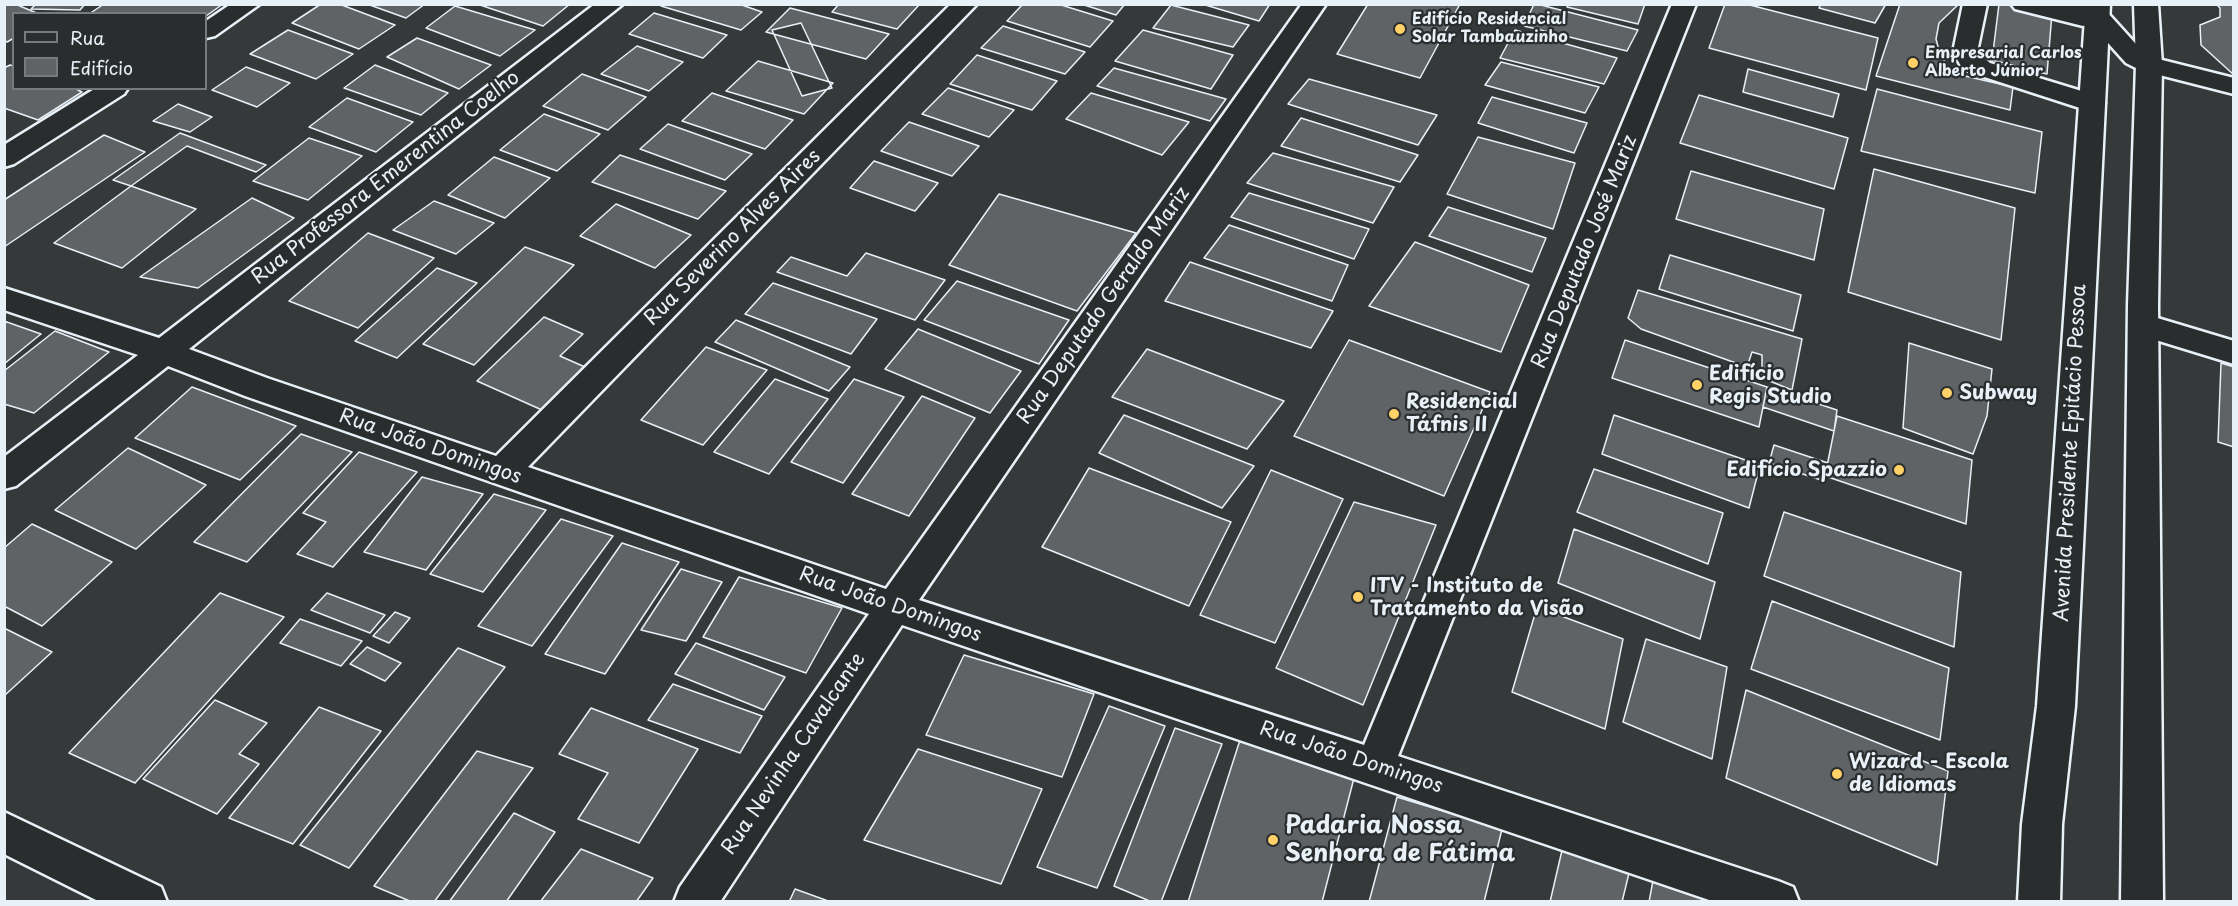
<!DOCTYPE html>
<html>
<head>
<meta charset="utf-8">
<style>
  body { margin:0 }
  #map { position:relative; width:2238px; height:906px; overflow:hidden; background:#35393a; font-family:"Playpen Sans",sans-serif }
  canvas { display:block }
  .frame { position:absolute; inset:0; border:6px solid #e8f1f8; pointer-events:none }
  .legend { position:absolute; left:12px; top:12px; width:195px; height:78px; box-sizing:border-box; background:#2a2d2e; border:2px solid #767b7f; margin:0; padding:8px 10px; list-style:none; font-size:18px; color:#e8f1f8 }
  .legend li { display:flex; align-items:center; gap:12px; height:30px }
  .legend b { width:30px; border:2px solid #767b7f }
</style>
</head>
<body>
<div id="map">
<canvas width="2238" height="906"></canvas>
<div class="frame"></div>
<ul class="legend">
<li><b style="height:8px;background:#2a2d2e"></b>Rua</li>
<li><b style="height:16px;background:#5f6365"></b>Edifício</li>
</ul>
</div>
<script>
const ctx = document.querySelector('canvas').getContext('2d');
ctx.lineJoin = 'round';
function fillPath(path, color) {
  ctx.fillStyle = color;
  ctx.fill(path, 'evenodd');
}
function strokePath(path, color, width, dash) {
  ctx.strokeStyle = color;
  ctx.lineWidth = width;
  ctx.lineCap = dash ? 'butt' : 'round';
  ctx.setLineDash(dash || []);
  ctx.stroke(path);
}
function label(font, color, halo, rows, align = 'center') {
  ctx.font = font + ' "Playpen Sans",sans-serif';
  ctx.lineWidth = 4.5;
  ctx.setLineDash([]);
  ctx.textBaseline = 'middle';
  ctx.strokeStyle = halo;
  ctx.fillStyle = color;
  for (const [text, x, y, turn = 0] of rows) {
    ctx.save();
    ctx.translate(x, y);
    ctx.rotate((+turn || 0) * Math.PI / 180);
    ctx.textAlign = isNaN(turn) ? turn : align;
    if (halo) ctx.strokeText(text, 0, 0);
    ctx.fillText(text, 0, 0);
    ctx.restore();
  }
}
const building = new Path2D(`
  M4,4H15L39,14H14V38L7,42L4,40Z
  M36,4H85L80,10L31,9Z
  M104,4H223L206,16L89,14Z
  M321,4H339L395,25L359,49L292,23Z
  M367,4H425L406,18Z
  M477,4H570L543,26Z
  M662,4H739L762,12L741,30L661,6Z
  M839,4H916L919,5L897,29L832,12Z
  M1023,4H1058L1113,21L1090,47L1007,21Z
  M1081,4H1125L1116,15Z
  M1202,4H1270L1259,21Z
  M1368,4H1460L1420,78L1337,54Z
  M1534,4H1537L1638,30L1627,51L1524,26Z
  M1568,4H1645L1638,24L1567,7Z
  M1725,4H1746L1878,38L1866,90L1709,48Z
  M1821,4H1886L1875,23L1819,8Z
  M1900,4H1959L1939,23L1936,39L1940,54L1952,73L2013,87L2010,110L1876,76Z
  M1999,4H2018L2052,13L2047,74L1992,60Z
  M2216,4H2234V75L2201,45L2200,25L2220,17V8Z
  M1171,5L1249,25L1233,47L1153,28Z
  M455,6L535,30L500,56L426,28Z
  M790,8L889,34L866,59L766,32Z
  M654,13L727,35L703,58L629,34Z
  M801,23L832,88L802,96L772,30Z
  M1003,26L1085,52L1065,74L981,48Z
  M288,30L353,54L316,79L250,54Z
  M1143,30L1233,55L1211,89L1115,61Z
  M1515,30L1617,58L1604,84L1500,58Z
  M417,38L491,65L459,89L387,57Z
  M637,46L683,62L649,91L601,74Z
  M977,55L1057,81L1032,110L950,84Z
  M758,61L833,83L804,114L726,91Z
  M1501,62L1599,87L1585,113L1485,85Z
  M10,65L14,66V88H74L82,92L38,120L4,108V68Z
  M375,65L448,93L421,115L344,88Z
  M246,67L290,83L257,107L212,90Z
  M1114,68L1226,99L1210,121L1097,86Z
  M1748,69L1839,94L1833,117L1743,92Z
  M582,74L646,97L608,130L543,106Z
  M1309,79L1437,115L1418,145L1288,104Z
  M948,88L1014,110L989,137L922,114Z
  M1877,89L2042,132L2035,193L1861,151Z
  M712,93L793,120L765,149L682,121Z
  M1091,93L1189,122L1162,155L1066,119Z
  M1699,95L1848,138L1834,189L1680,143Z
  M1492,97L1587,123L1574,153L1478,123Z
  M347,98L413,122L376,152L309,127Z
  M178,104L212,117L190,132L153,121Z
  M544,114L600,134L557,171L500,150Z
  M1301,118L1418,155L1400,182L1281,146Z
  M909,122L979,146L952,176L881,151Z
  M668,124L752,154L725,180L640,149Z
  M180,133L266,165L256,172L187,146L131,186L113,180Z
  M104,135L145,152L4,247V200Z
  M1478,137L1575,163L1553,229L1447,194Z
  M309,138L362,156L308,200L253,181Z
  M1273,153L1394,187L1373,223L1247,183Z
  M620,155L726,191L698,219L592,182Z
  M494,157L550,178L505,218L448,195Z
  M874,161L938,183L915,211L850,188Z
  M1874,169L2015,208L2001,340L1848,292Z
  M1691,171L1824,209L1814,260L1676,219Z
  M131,186L196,209L122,268L54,243Z
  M1249,193L1369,229L1354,259L1231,217Z
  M999,194L1136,233L1077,311L949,265Z
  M252,198L294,218L198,288L140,277Z
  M434,201L494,223L456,254L393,230Z
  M616,204L691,235L655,268L580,236Z
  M1448,207L1546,238L1532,272L1429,236Z
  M1229,225L1348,265L1332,301L1204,258Z
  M368,233L434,258L358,328L289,301Z
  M1415,242L1529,285L1501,352L1369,306Z
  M525,247L574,265L474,365L423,344Z
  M866,253L945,280L915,320L777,272L791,257L847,276Z
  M1670,255L1801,295L1793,331L1659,289Z
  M1190,262L1333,311L1311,348L1165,301Z
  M437,268L477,283L397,358L355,341Z
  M957,281L1069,320L1039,364L924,320Z
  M773,283L877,319L851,354L745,314Z
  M1638,290L1802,339L1792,390L1762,378V355L1752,352L1747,367L1641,329L1628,318Z
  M544,317L583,334L560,356L585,367L542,410L477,381Z
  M736,320L850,367L829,391L715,342Z
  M4,321L41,334L4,364Z
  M918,329L1021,371L990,413L885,369Z
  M55,331L109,352L34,413L4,404V371Z
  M1349,340L1490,392L1444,496L1294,436Z
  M1625,340L1767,387L1759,427L1612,378Z
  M1909,343L1992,369L1987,416L1973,454L1903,428Z
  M706,347L767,370L703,445L641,420Z
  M1147,349L1284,401L1247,449L1112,397Z
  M2221,363L2234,367V447L2218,442Z
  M775,379L828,399L769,474L714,452Z
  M854,379L904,397L843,483L791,462Z
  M192,387L296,426L240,480L135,438Z
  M1767,387L1837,410L1834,431L1763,407Z
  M922,396L975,418L909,516L852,494Z
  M1124,415L1254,466L1222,508L1099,453Z
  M1614,415L1760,465L1749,508L1602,454Z
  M1837,416L1972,460L1966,524L1825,476Z
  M301,434L352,452L247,562L194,542Z
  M1774,445L1828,463L1824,481L1769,463Z
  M128,448L206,485L136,549L55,510Z
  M359,452L417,472L333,567L297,554L326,522L303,513Z
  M1089,468L1231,522L1189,606L1042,547Z
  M1594,469L1723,513L1708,564L1577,512Z
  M1271,470L1343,499L1275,643L1200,615Z
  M422,477L483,494L426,570L364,552Z
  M494,494L546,510L483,592L430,574Z
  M1354,502L1436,525L1363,705L1276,668Z
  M1784,512L1961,572L1954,647L1764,576Z
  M561,519L613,536L532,646L478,626Z
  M32,524L112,562L42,626L4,606V548Z
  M1574,529L1715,582L1700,639L1558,583Z
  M622,543L679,562L605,674L545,654Z
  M681,569L722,582L686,641L641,630Z
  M739,577L842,608L806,673L703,637Z
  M220,593L284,617L135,783L69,753Z
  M327,593L385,615L370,633L311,610Z
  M1772,601L1949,668L1940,740L1751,669Z
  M1537,607L1623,639L1605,729L1512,692Z
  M395,612L410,618L389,643L373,636Z
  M300,619L362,641L341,666L280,643Z
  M4,628L52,652L4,696Z
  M1646,639L1727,667L1712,759L1623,722Z
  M696,643L785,677L764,710L675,674Z
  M367,647L401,663L385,681L350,664Z
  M458,648L505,667L349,868L300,845Z
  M964,655L1094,694L1062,777L926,735Z
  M673,684L762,716L740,753L648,720Z
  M1746,690L1948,771L1937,865L1726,778Z
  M215,700L267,723L239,754L259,764L217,814L143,779Z
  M1109,706L1165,726L1097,888L1037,867Z
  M319,707L381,731L293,844L229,818Z
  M591,708L698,749L639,843L578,819L608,773L559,754Z
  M1175,728L1222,744L1161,902H1152L1114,886Z
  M1240,740L1354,778L1322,902H1188Z
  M918,749L1042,789L1001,884L864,840Z
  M477,751L533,768L434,902H412L374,886Z
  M1397,797L1502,829L1484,902H1369Z
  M514,813L555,832L506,902H449Z
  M1563,846L1630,869L1622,902H1550Z
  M581,849L653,878L636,902H540Z
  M1654,875L1721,902H1649Z
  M795,889L831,902H789Z`);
const minor = new Path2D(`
  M231,4H260L215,36L206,38V21Z
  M595,4H623L189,349L267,378L496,456L951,4H977L528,467L886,589L1302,4H1326L919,600L1364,745L1672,4H1696L1398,756L1778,881L1793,887L1799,902H1715L902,625L720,902H674L680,887L869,614L245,396L168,366L16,486L4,489V457L138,355L4,310V288L159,338Z
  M1963,4H1987L1977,52L1990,63L2101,97L2105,103L2101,109L2092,111L2083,109L1972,73L1961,66L1953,52Z
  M2011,4H2087L2106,11L2144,53L2158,59L2234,78V94L2140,70L2126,63L2091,24L2083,26L2015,9Z
  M96,88H128L124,94L14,164L4,167V145Z
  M2144,314L2234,341V364L2133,333L2129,325L2133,317Z
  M4,812L161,887L167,902H100L4,854Z`);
const major = new Path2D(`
  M2086,4H2110L2075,706L2062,824L2060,902H2018L2022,824L2037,706Z
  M2134,4H2158L2162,65L2158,305L2163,902H2121L2128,305L2136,65Z`);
const markers = [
  [1400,29,6,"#ffd166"],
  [1913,63,6,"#ffd166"],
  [1697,385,6,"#ffd166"],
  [1947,393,6,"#ffd166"],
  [1394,414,6,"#ffd166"],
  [1899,470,6,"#ffd166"],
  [1358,597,6,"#ffd166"],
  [1837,774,6,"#ffd166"],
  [1273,840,6,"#ffd166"]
];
const farPoinames = [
  ["Edifício Residencial",1412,20],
  ["Solar Tambauzinho",1412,38],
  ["Empresarial Carlos",1925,54],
  ["Alberto Júnior",1925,72]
];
const streetNames = [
  ["Rua Professora Emerentina Coelho",386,178,-38],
  ["Rua Severino Alves Aires",733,238,-45],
  ["Rua Deputado José Mariz",1585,252,-68],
  ["Rua Deputado Geraldo Mariz",1104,306,-55],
  ["Rua João Domingos",430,447,19],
  ["Avenida Presidente Epitácio Pessoa",2071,453,-87],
  ["Rua João Domingos",890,605,19],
  ["Rua Nevinha Cavalcante",794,754,-56],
  ["Rua João Domingos",1351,758,18]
];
const poiNames = [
  ["Edifício",1709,374],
  ["Regis Studio",1709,397],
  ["Subway",1959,393],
  ["Residencial",1406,402],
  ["Táfnis II",1406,425],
  ["Edifício Spazzio",1887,470,"right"],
  ["ITV - Instituto de",1370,586],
  ["Tratamento da Visão",1370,609],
  ["Wizard - Escola",1849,762],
  ["de Idiomas",1849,785]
];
const nearPoinames = [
  ["Padaria Nossa",1285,826],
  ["Senhora de Fátima",1285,854]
];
fillPath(building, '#5f6365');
strokePath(building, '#e8f1f8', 1.5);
strokePath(minor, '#e8f1f8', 5);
strokePath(major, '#e8f1f8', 5);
fillPath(minor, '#2a2d2e');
fillPath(major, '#2a2d2e');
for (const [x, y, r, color] of markers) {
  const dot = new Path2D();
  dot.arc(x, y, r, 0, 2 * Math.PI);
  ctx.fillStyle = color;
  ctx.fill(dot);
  strokePath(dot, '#2a2d2e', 2);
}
label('bold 16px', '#e8f1f8', '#2a2d2e', farPoinames, 'left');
label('20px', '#e8f1f8', '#2a2d2e', streetNames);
label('bold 20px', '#e8f1f8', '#2a2d2e', poiNames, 'left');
label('bold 24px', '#e8f1f8', '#2a2d2e', nearPoinames, 'left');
</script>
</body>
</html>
